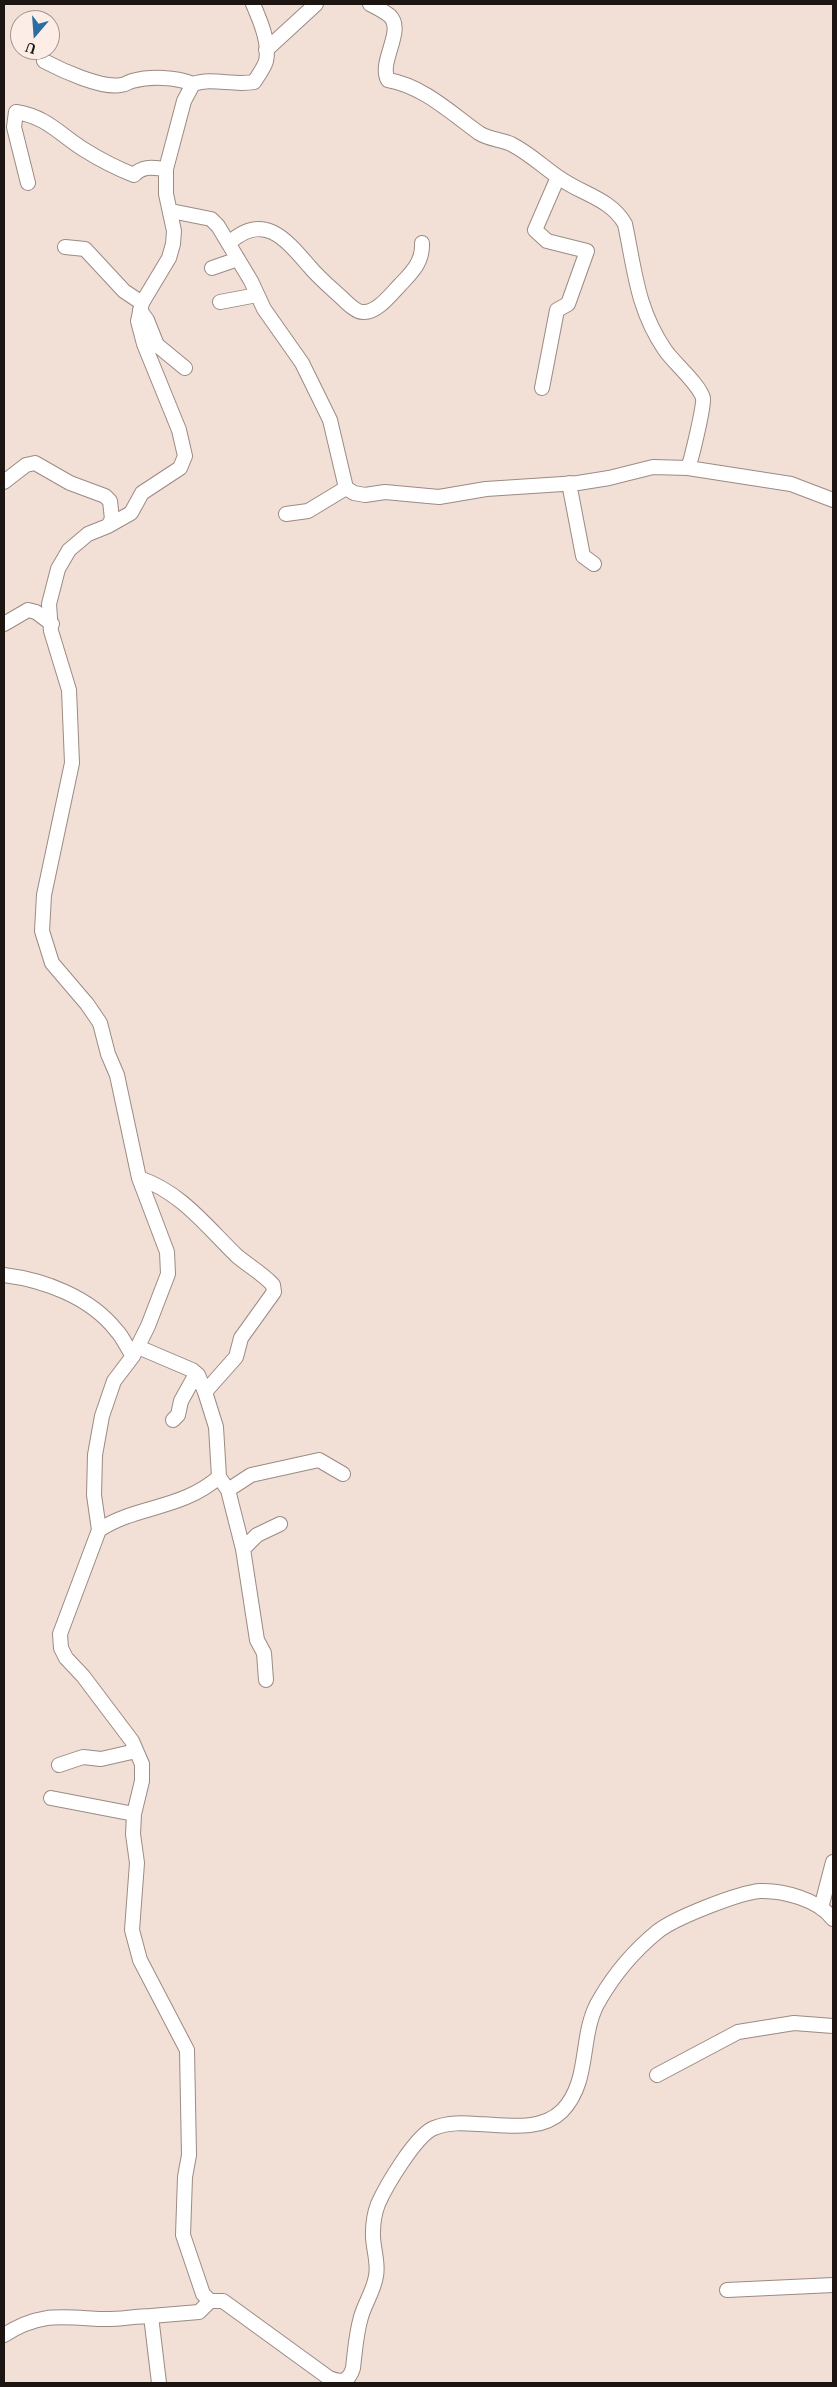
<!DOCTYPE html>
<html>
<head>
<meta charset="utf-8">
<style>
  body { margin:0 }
  #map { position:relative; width:837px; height:2387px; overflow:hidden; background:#f2dfd6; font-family:"PT Serif",serif }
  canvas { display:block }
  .frame { position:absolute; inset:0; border:5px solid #1c1512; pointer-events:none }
  .north { position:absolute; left:10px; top:10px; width:50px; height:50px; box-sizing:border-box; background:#fcede6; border:1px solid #a29791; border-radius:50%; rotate:198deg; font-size:14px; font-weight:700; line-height:20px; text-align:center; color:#1c1512 }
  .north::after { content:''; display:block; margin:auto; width:18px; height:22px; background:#296da2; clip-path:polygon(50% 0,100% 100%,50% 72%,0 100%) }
</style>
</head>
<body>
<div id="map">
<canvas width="837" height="2387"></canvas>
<div class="frame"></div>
<div class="north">U</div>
</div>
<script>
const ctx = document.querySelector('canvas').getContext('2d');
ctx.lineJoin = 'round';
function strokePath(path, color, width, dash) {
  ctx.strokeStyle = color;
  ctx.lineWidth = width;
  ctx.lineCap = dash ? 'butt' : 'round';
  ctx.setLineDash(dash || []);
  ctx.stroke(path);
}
const minor = new Path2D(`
  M370,4C376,7 384,11 390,16C405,31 378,62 388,80C423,86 451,113 479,133C488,139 502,140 511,144C529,153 542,166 558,177C581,194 610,198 625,224C635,271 637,309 665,350C674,363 699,384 703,398C705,403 691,461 688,468
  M266,50L316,4
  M44,61C61,70 102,89 121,85C125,85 128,82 132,81C151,76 176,77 193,84
  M28,183L14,127L16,112C47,117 58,133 83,149C99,159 116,168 134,175C143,165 154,168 166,169
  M171,211L211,219L218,226L251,281L264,309L302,363L330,420L346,488
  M229,243C263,212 285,238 309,266C319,278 331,288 342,298C347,303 357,313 364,312C378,312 391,294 400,285C412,272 423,262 422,243
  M65,247L85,249L124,291L142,303
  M212,268L238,259
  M220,302L257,295
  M140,310L147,320L157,345L185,368
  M542,388L557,310L568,304L587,251L547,241L535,230L558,177
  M4,482L26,465L35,463L70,483L105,496L110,501L112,519L108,526L88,534L69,550L58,569L49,604L51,631L69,690L72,763L44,895L42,931L52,963L87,1004L100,1023L108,1054L117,1075L139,1178L167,1252L168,1274L148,1326L133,1356L114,1381L102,1416L95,1455L94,1495L99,1530L60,1634L61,1648L66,1658L83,1676L132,1741L142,1764V1781L134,1814L133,1834L137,1863L132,1930L140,1960L187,2050L189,2155L185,2177L183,2235L203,2294L210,2301L199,2312L151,2316L159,2383
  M569,483L583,556L594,564
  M286,514L308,511L346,488L354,493L365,495L385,492L439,497L486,489L578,483L609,478L653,467L688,468L791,484L833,500
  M108,526L131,513L142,493L180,468L185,456L179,430L144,344L138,321L142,303L169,258L173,244L174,231L166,194V169L184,101L193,84C212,77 233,86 254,82C258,76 264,68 266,61C270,43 260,20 253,4
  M4,624L28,610L36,612L52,624
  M139,1178C181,1192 206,1226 237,1256C249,1266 263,1274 273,1285L274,1292L241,1338L236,1357L205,1392
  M4,1275C44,1280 90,1297 116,1330C123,1337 127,1348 133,1356
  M138,1347L192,1370L198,1375L205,1392L216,1427L219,1477L228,1490L243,1549L257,1640L264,1653L266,1680
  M173,1420L178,1415L181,1401L196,1374
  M228,1490L251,1475L319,1460L343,1474
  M99,1530C137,1505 181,1510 219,1477
  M243,1549L257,1535L280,1524
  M59,1765L83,1757L101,1759L136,1751
  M51,1798L134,1814
  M821,1908L833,1862
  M657,2075L738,2032L794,2023L833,2026
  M727,2290L833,2285
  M210,2301H223L329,2378C341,2383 349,2382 353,2368C355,2351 356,2334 361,2317C365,2303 374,2290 376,2276C379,2262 372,2246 373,2232C373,2224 375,2212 378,2204C386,2186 416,2135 434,2128C449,2122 463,2123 478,2124C505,2125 541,2132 562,2111C592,2080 578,2034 600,1999C614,1975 635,1950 657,1932C674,1918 738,1893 760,1891C783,1890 819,1900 833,1919
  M4,2335C40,2312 61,2317 101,2319C118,2320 134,2316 151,2316`);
strokePath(minor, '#9c8b83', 16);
strokePath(minor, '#fff', 14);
</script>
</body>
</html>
